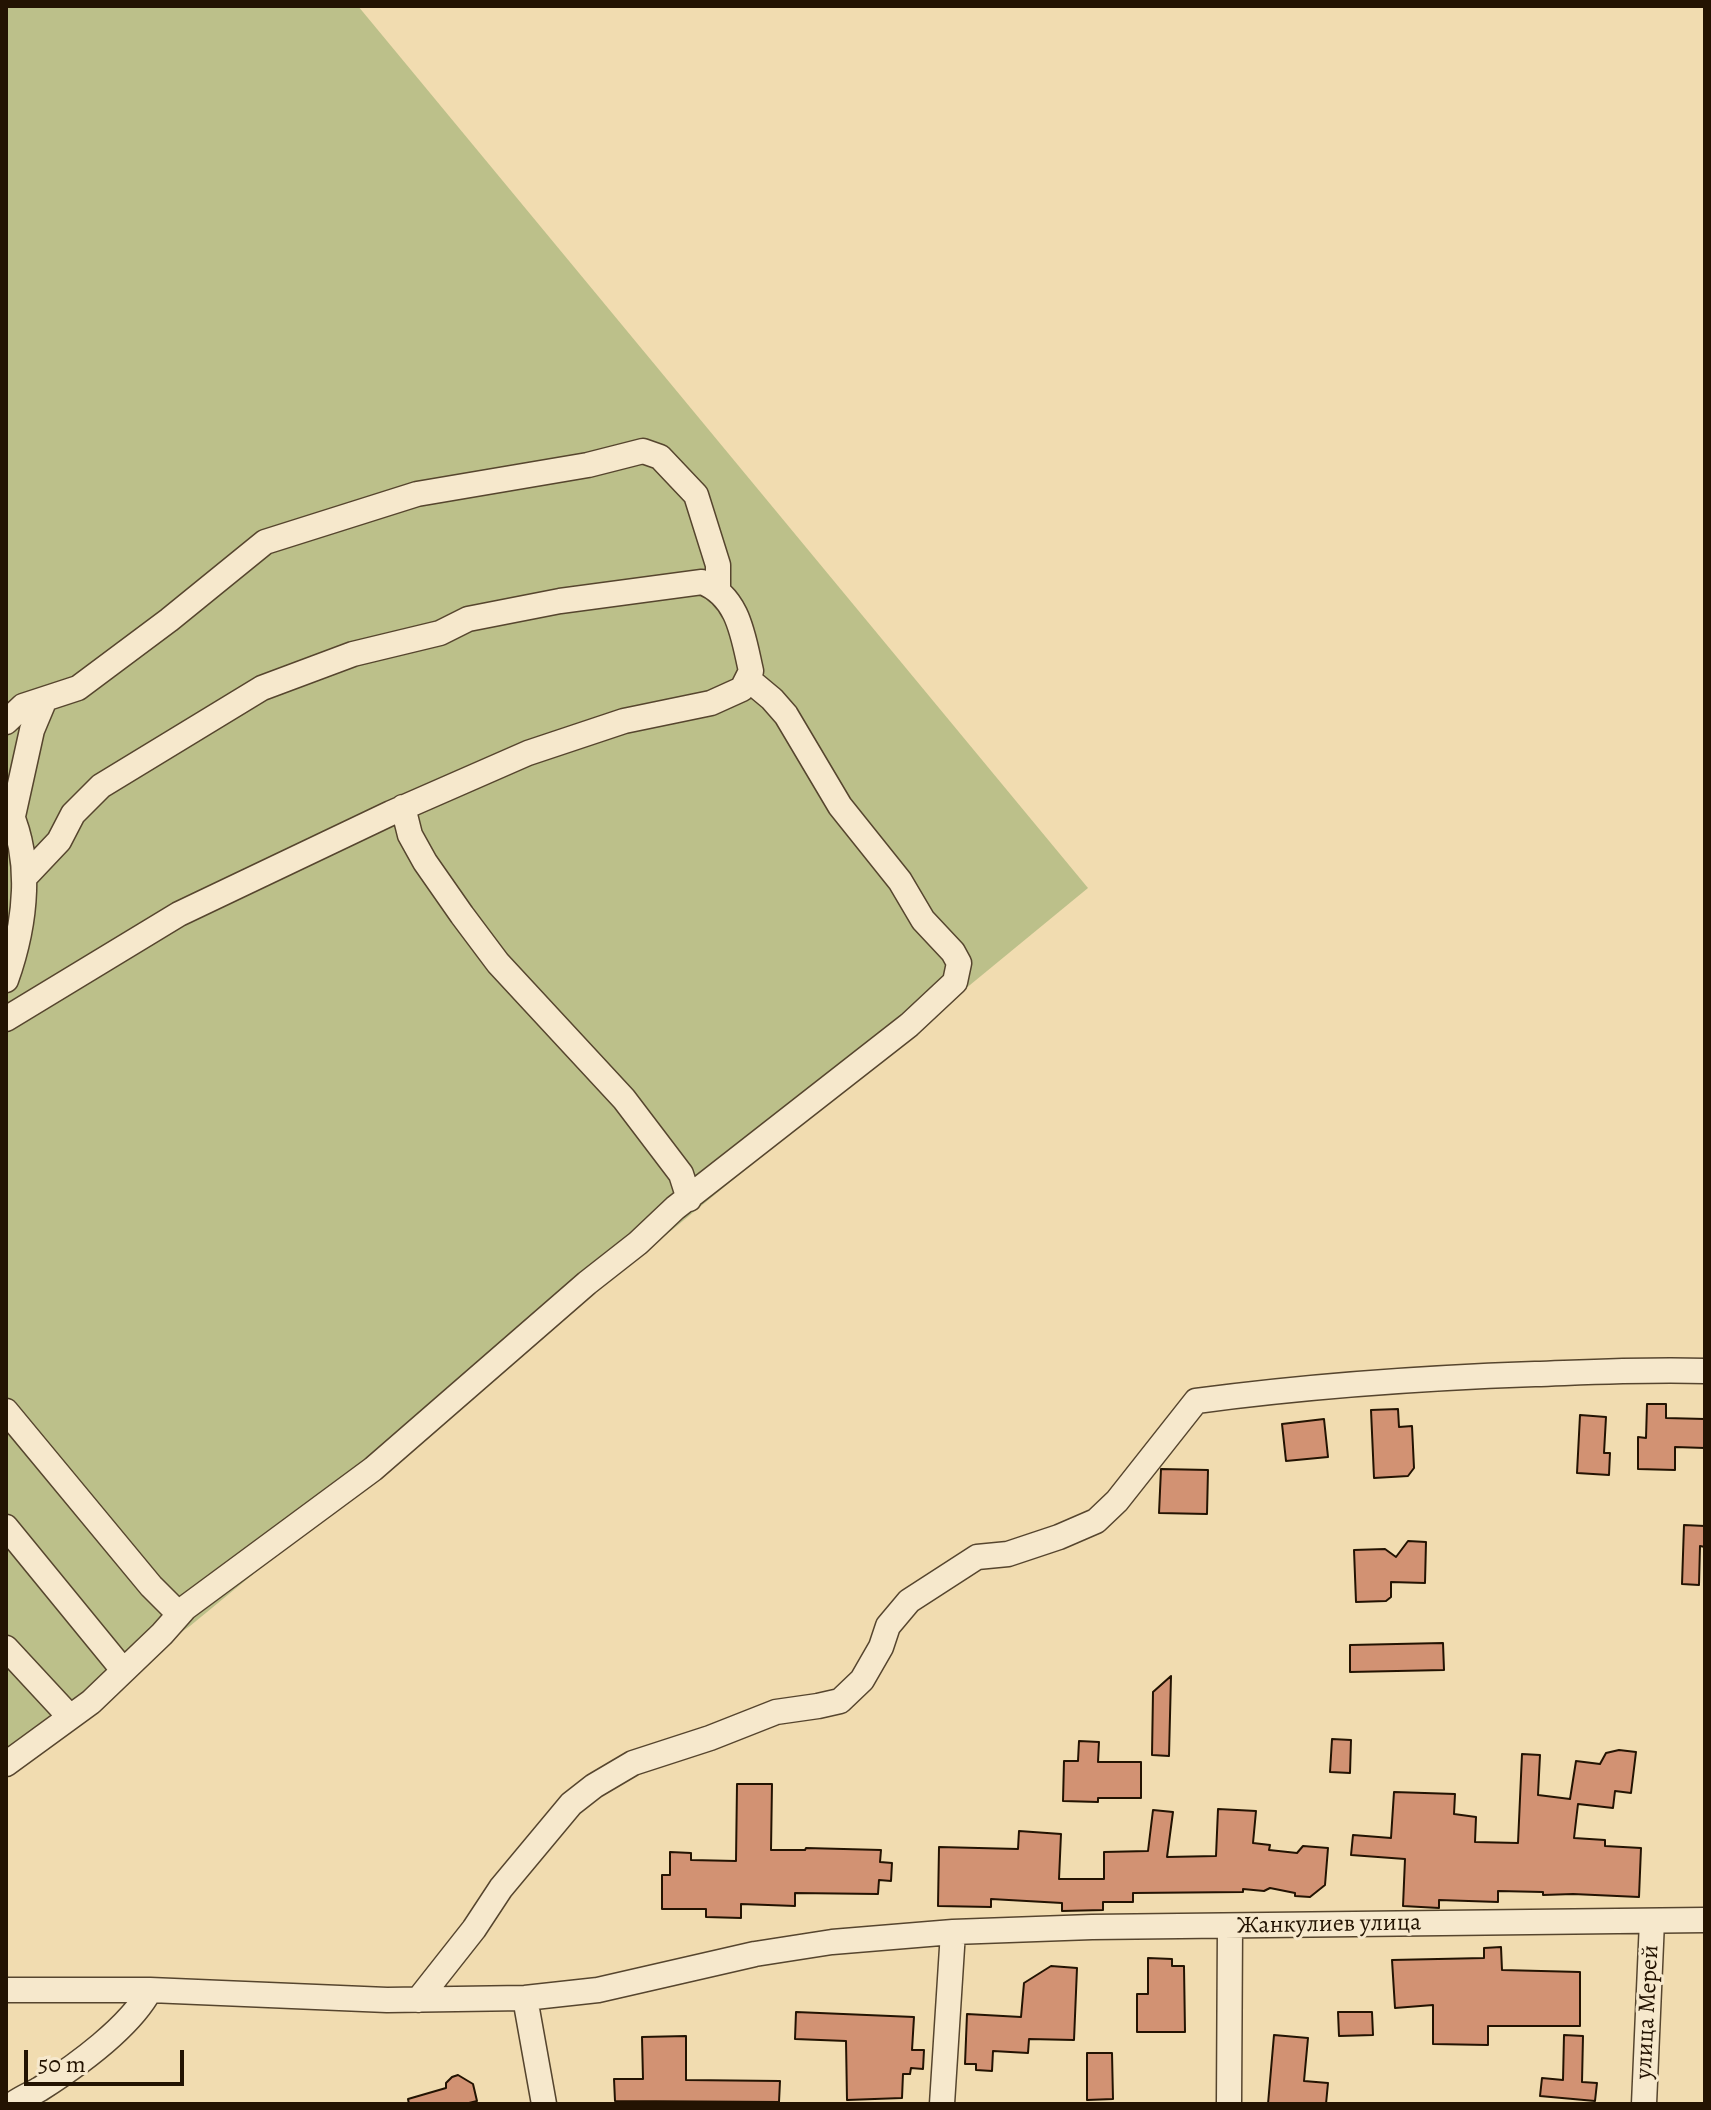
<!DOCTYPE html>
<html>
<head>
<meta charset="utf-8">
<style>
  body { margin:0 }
  #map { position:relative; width:1711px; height:2110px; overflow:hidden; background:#f1dcb0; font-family:Alegreya,serif }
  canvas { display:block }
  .frame { position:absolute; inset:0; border:8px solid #231302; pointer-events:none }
  .scale { position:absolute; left:24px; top:2050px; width:160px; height:36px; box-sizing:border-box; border:4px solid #231302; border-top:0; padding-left:10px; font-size:24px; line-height:28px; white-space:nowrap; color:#231302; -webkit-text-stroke:6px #f6e8cc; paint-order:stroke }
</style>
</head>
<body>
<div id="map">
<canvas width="1711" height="2110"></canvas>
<div class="frame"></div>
<div class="scale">50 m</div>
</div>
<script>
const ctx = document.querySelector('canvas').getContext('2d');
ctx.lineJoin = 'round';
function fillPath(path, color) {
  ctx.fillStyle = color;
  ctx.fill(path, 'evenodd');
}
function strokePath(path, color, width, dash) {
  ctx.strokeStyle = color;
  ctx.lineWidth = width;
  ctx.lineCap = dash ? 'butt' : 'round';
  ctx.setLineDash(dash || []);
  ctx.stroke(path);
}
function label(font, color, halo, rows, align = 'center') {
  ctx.font = font + ' Alegreya,serif';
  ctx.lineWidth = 6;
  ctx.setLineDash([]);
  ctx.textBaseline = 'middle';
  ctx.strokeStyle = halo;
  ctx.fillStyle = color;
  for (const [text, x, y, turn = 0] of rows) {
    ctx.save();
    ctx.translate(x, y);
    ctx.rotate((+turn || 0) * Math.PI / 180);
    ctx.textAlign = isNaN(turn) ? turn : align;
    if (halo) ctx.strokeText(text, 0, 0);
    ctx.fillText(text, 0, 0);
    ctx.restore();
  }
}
const green = new Path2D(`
  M6,6H358L1088,888L190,1626L6,1754Z`);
const building = new Path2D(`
  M1647,1404H1666V1418L1705,1419V1448L1675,1447V1470L1638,1469V1437L1646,1438Z
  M1398,1409L1399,1427L1412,1426L1414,1468L1408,1476L1374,1478L1371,1410Z
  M1580,1415L1606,1417L1604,1453H1610L1609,1475L1577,1473Z
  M1324,1419L1328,1457L1286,1461L1282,1424Z
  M1161,1469L1208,1470L1207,1514L1159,1513Z
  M1684,1525L1705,1526V1547L1700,1546L1699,1585L1682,1584Z
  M1408,1541L1426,1542L1425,1583L1391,1582V1597L1386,1601L1356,1602L1354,1550L1385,1549L1396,1557Z
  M1443,1643L1444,1670L1350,1672V1645Z
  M1171,1676L1169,1756L1152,1755L1153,1692Z
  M1332,1739L1351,1740L1350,1773L1330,1772Z
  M1079,1741L1099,1742L1098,1762H1141V1798H1098V1802L1063,1801L1064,1761H1078Z
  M1619,1750L1636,1752L1631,1793L1615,1791L1613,1808L1578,1804L1574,1838L1605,1840V1846L1641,1848L1639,1897L1573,1894L1543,1895V1892L1498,1891V1902L1439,1900V1908L1403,1906L1405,1859L1351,1855L1353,1835L1391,1838L1394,1792L1455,1794L1454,1814L1476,1817L1475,1842L1518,1843L1522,1754L1540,1755L1538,1795L1570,1799L1576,1761L1600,1764L1606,1753Z
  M737,1784H772L771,1850H805L806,1848L881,1850L880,1862L892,1863L891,1881L879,1880L878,1894L795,1893V1906L741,1904V1918L706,1917V1909H662V1875H670V1852L691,1853V1860L736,1861Z
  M1218,1809L1256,1811L1253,1843L1270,1845L1269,1850L1297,1853L1303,1846L1328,1848L1325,1885L1310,1897L1295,1896V1893L1270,1888L1264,1891L1243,1889V1892L1133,1893V1902H1103V1910L1062,1911V1903L991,1899V1907L938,1906L939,1847L1018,1849L1019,1831L1061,1834L1059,1879H1104V1852L1148,1851L1153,1810L1173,1812L1167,1857L1216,1856Z
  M1501,1947L1502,1970L1580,1972V2026H1488V2045L1433,2044V2005L1395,2008L1392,1960L1484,1958V1948Z
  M1148,1958L1172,1959V1966H1184L1185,2032H1137V1994H1148Z
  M1051,1966L1077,1968L1074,2040L1029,2039L1028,2053L993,2051L992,2071L976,2070V2064H965L967,2014L1021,2017L1024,1983Z
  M796,2012L914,2017L912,2050H924L923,2069L911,2068L910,2074H903L902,2098L847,2100L846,2041L795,2039Z
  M1338,2012H1372L1373,2035L1339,2036Z
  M1274,2035L1308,2038L1304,2081L1328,2083L1326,2104H1268Z
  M1564,2035L1583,2036L1582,2082L1597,2083L1595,2101L1540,2096L1542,2078L1563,2080Z
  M686,2036V2080L780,2081L779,2102L615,2101L614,2079H643L642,2037Z
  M1087,2053H1112L1113,2099L1087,2100Z
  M458,2075L473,2084L477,2101L465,2104H409L408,2099L446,2088V2083L452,2077Z`);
const minor = new Path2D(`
  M6,722L23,706L78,688L169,620L265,542L417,494L588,465L643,451L660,457L696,495L718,565V589
  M6,803C34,857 26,924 6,980
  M403,807L410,835L425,862L462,915L498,963L624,1099L681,1174L689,1199
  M13,816L32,730L45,699
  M6,1019L179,914L391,813L528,753L624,721L711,703L742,689L751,671C743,636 739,597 702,582L560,601L468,619L440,633L353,654L262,688L101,786L73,814L59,841L24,878
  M6,1411L151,1586L179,1614
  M6,1527L123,1670
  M6,1648L70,1717
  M6,1764L91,1702L162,1634L185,1608L373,1469L587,1283L638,1243L675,1208L909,1025L955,982L959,963L953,952L923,920L900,881L840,806L786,715L772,699L748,679
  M6,1990H150L387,2000L525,1998L598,1990L755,1954L832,1942L953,1932L1092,1927L1705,1920
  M525,1998L544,2104
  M418,2000L474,1929L501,1888L571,1804L594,1786L633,1763L710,1738L776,1712L818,1706L840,1701L862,1680L881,1647L888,1626L909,1601L977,1557L1008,1554L1059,1537L1096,1521L1117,1501L1196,1401C1308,1386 1422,1378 1535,1374C1592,1372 1648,1369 1705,1371
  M13,2104C21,2098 31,2094 40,2089C76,2066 130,2027 150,1990
  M942,2104L953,1932
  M1229,2104L1230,1926
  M1644,2104L1652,1921`);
const streetNames = [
  ["Жанкулиев улица",1329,1925,-1],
  ["улица Мерей",1648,2012,-87]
];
fillPath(green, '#bcc08a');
fillPath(building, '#d29273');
strokePath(building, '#231302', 2);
strokePath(minor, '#56452e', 27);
strokePath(minor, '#f6e8cc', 24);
label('24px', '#231302', '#f6e8cc', streetNames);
</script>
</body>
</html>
